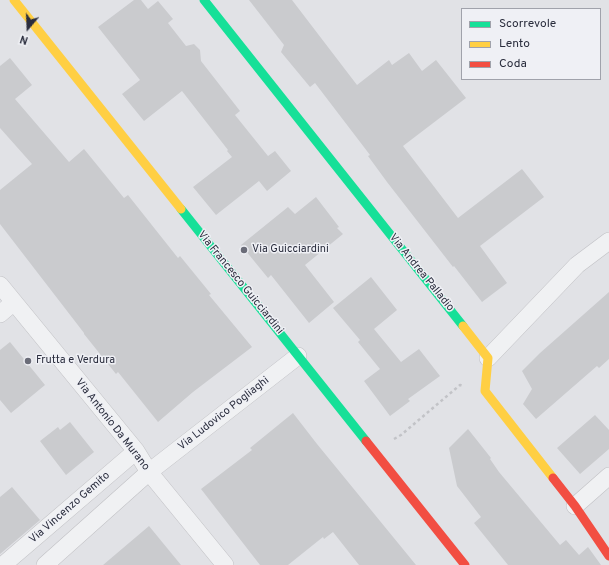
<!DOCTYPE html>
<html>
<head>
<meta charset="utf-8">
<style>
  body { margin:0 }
  #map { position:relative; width:609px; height:565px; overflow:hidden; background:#e1e2e6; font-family:Overpass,sans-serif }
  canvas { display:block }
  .legend { position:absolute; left:461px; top:8px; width:140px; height:72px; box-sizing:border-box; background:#eff0f5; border:1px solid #a0a2ab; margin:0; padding:5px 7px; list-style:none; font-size:12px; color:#2a2d3d }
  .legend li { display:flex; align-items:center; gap:8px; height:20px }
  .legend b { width:20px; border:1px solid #a0a2ab }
  .north { position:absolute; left:8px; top:8px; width:40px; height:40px; -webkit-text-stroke:3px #eff0f5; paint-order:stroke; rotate:199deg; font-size:11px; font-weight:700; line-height:16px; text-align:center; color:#2a2d3d }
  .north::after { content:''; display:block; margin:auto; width:14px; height:18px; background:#2a2d3d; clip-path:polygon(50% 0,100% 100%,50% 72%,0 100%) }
</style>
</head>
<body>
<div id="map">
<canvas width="609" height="565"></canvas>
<ul class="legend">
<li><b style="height:5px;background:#16e098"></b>Scorrevole</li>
<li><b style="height:5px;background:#ffcf43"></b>Lento</li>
<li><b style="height:5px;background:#f24e42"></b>Coda</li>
</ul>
<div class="north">N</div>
</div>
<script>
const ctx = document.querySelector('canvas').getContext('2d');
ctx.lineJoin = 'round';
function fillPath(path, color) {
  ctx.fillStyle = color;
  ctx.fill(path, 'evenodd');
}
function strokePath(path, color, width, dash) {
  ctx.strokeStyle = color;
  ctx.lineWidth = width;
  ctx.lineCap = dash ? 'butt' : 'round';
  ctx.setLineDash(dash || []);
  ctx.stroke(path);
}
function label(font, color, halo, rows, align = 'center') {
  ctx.font = font + ' Overpass,sans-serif';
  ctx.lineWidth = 3;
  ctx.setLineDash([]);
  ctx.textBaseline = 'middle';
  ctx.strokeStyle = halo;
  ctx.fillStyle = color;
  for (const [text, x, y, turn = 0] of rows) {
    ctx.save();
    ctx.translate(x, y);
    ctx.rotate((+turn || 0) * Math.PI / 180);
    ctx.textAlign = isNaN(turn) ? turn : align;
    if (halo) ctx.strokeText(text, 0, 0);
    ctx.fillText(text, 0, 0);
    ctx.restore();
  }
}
const building = new Path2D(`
  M134,0H141L148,9L158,1L173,19L168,23L186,46L194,44L200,50L201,61L240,111L235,115L268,156L275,151L291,171L267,191L259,181L216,215L193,187L232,157L227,151L228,150L182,91L144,121L122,94L140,80L98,27Z
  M249,0H292L357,85L389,60L392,65L409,53L422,71L436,60L466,98L403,146L458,218L522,169L544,197L480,246L507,283L482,302L454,266L453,267L387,182L368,156L370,155L315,83L310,87L281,52L284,45Z
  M10,58L32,85L15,99L69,162L84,149L124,198L128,195L178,258L180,256L211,294L209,295L252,347L193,392L158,422L118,372L116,374L84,334V333L0,224V190L32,164L0,128V66Z
  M316,197L339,227L337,228L343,234L305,265L334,302L309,323L271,275L268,278L241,245L288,207L295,214Z
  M371,277L397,310L374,329L401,362L419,349L440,376L408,399L410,401L390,416L364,381L380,369L358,342L360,340L333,308Z
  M609,292V359L599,368L597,366L536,419L523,404L532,389L522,371L540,353Z
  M10,342L45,385L11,413L0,400V350Z
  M293,413L317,444L416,565H359L333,532L324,539L323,537L288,565H260L201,489L252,450L250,448Z
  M595,415L609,430V449L580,474L557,448Z
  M70,422L94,452L66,475L40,441L58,427L60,430Z
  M468,429L491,458L490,459L499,472L560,545L566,540L579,555L588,547L601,565H508L474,523L481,517L457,486L449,448Z
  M12,487L40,520L0,554V497Z
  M149,526L181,565H103Z`);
const path = new Path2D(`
  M394,439L401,435L460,385L463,386`);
const street = new Path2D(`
  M0,285L136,451L149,472L225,565
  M0,314L14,302
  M488,358L577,265L609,241
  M575,506L609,476
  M3,565L136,451
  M45,565L149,472L298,356`);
const fast = new Path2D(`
  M204,0L463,326
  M181,209L366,441`);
const slow = new Path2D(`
  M14,0L181,209
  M463,326L488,358L485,391L553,478`);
const jam = new Path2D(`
  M366,441L465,565
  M553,478L575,506L609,556`);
const markers = [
  [244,250,4,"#6a6c78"],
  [28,361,4,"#6a6c78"]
];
const poiNames = [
  ["Via Guicciardini",252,250],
  ["Frutta e Verdura",36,361]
];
const streetNames = [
  ["Via Andrea Palladio",421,273,51],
  ["Via Francesco Guicciardini",240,283,51],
  ["Via Ludovico Pogliaghi",224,414,-38],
  ["Via Antonio Da Murano",112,425,52],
  ["Via Vincenzo Gemito",70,508,-41]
];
fillPath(building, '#cacbce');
strokePath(street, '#c0c0c4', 18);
strokePath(path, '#c2c3c7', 2.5, [3, 3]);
strokePath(street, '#f0f1f3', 17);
strokePath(fast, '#16e098', 9);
strokePath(slow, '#ffcf43', 9);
strokePath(jam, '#f24e42', 9);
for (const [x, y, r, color] of markers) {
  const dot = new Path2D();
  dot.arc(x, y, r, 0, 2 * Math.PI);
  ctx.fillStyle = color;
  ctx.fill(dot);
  strokePath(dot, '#eff0f5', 1.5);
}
label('11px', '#2a2d3d', '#eff0f5', poiNames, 'left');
label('11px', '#2a2d3d', '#eff0f5', streetNames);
</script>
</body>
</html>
